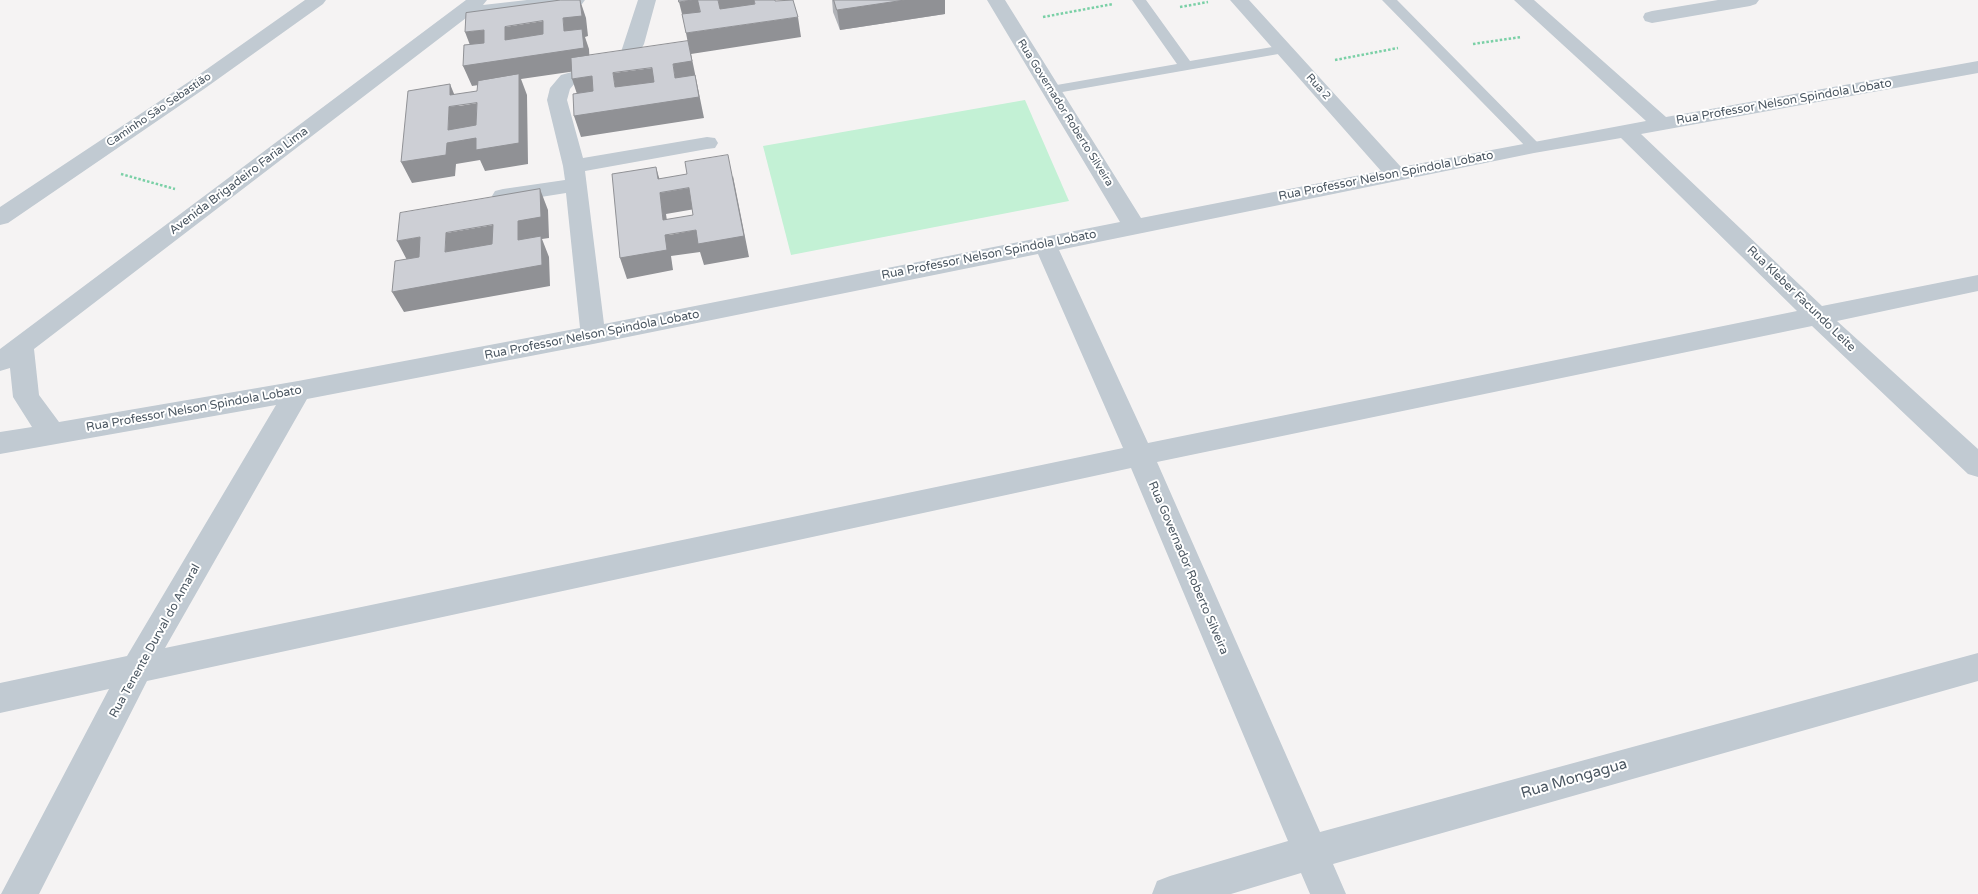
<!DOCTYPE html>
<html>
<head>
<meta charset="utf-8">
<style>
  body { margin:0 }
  canvas { display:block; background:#f5f3f3 }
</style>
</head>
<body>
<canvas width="1978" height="894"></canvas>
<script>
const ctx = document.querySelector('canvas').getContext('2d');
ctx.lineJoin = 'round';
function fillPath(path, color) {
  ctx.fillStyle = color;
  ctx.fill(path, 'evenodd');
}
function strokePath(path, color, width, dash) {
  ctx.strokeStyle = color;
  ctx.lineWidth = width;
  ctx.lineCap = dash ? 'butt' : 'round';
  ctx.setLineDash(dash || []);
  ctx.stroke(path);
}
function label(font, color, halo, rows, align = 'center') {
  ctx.font = font + ' "Varela Round",sans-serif';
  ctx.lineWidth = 4;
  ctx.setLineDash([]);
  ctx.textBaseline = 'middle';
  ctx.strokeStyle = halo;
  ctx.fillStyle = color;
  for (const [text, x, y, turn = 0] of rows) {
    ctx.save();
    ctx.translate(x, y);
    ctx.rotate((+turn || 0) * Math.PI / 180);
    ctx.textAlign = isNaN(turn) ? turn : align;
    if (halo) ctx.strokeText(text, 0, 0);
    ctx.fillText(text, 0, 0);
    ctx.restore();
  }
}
const green = new Path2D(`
  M1025,100L1069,201L791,255L763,146Z`);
const path = new Path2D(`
  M1180,7L1208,2
  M1043,17L1113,4
  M1473,44L1521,37
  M1335,60L1398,48
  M121,174L175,189`);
const service = new Path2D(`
  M1132,0H1146L1190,61L1284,45L1289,46L1291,49L1289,52L1284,53L1051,94L1046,93L1044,90L1046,87L1051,86L1177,64Z
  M1382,0H1397L1539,144L1542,147L1539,150H1529Z`);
const minor = new Path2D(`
  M305,0H326L323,4L204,89L8,223L0,225V207L190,81Z
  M466,0H487L483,5L527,0H585L582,4L576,6L466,18L34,349L39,395L59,422L298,381L580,328L566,193L503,203L495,201L492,196L495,191L503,189L565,180L563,166L547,100L550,88L561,75L604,63L621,52L638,0H656L644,44L636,59L618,71L575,83L570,89L567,100L583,158L707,137L715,138L718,143L715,148L707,149L585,171L604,324L1120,222L987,0H1005L1141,218L1381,171L1230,0H1249L1401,167L1646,121L1514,0H1534L1666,117L1978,61V73L1641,134L1822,306L1978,275V291L1837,321L1978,449V477L1968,474L1812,326L1157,462L1320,832L1978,653V681L1333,864L1346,894H1310L1301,873L1231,894H1152L1157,881L1170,876L1288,841L1131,468L147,681L39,894H1L109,689L0,713V683L127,656L276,405L0,454V432L32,427L13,397L10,368L0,371V349ZM1621,138L1797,311L1148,443L1059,250L1534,153ZM1038,254L1123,448L165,648L307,399L593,344Z
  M1718,0H1759L1756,4L1750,6L1652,23L1645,21L1643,17L1645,13L1652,11Z`);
const wall = new Path2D(`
  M832,0H945V14L840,30L833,12Z`);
const shadedWall = new Path2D(`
  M580,0L586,18L588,36L585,37L589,49L590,69L521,79L527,95L528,164L485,171L480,160L456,164L455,176L412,183L401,162L448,130L450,84L459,106L477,103L476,138L519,79L472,86L463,66L505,40V27L543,21L564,31L563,18Z
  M692,0H698L702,19L684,22L679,2Z
  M718,0H754L756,12L721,17Z
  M905,0H945V14L840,30L837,10Z
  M798,17L801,37L691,54L704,118L581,137L574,116L675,78L673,64L690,54L686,33Z
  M484,30L492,50L473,53L465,32Z
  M652,68L657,88L615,87L613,73Z
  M592,76L598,97L579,100L572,79Z
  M656,167L662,188H689L695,209L666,214L669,235L696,230L733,176L749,257L704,265L700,252L671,256L673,270L627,279L620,258L663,220Z
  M540,189L548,210L549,238L542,239L549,257L550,286L404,312L392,292L518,240V221Z
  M493,225L502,246L445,252L446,233Z
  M420,237L431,258L408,262L397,241Z`);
const building = new Path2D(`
  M561,0H580L582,16L563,18L564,31L582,29L584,48L463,66L464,45L484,43V30L465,32L466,13ZM543,21V34L505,40V27Z
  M679,0H692L679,2Z
  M698,0H718L720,9L755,4L754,0H775V1L793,0L798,17L686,33L682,14L700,12Z
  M834,0H905L837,10Z
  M688,41L692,61L673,64L675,78L695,75L699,97L574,116L573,94L593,91L592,76L572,79L571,58ZM652,68L654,82L615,87L613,73Z
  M519,74V143L476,150V138L447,143L446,155L401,162L408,91L450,84V95L477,91L478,81ZM477,103L476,125L448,130L449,107Z
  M728,155L744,236L698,244L696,230L665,235L667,250L620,258L612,174L656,167L658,179L687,174L685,162ZM689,188L693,215L663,220L660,193Z
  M540,189L541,217L518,221V240L541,236L542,265L392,292L395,261L419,257L420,237L397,241L400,213ZM493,225L492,244L445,252L446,233Z`);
const farStreetnames = [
  ["Rua 2",1318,87,48],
  ["Caminho São Sebastião",159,110,-34],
  ["Rua Governador Roberto Silveira",1065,113,58]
];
const streetNames = [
  ["Rua Professor Nelson Spindola Lobato",1784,102,-10],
  ["Rua Professor Nelson Spindola Lobato",1386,176,-11],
  ["Avenida Brigadeiro Faria Lima",239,181,-37],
  ["Rua Professor Nelson Spindola Lobato",989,255,-11],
  ["Rua Kleber Facundo Leite",1801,299,44],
  ["Rua Professor Nelson Spindola Lobato",592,335,-11],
  ["Rua Professor Nelson Spindola Lobato",194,409,-10],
  ["Rua Governador Roberto Silveira",1188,568,67],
  ["Rua Tenente Durval do Amaral",155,641,-61]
];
const nearStreetnames = [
  ["Rua Mongagua",1574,779,-16]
];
fillPath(green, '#c3f1d5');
strokePath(path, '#7ad0a6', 2.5, [2.5, 2]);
fillPath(service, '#c1cad2');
fillPath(minor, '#c1cad2');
fillPath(wall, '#b0b2b7');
fillPath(shadedWall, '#909195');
fillPath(building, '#cdcfd5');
strokePath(building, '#909195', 1);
label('11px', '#4a5661', '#fff', farStreetnames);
label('12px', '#4a5661', '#fff', streetNames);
label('15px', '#4a5661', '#fff', nearStreetnames);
</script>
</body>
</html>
